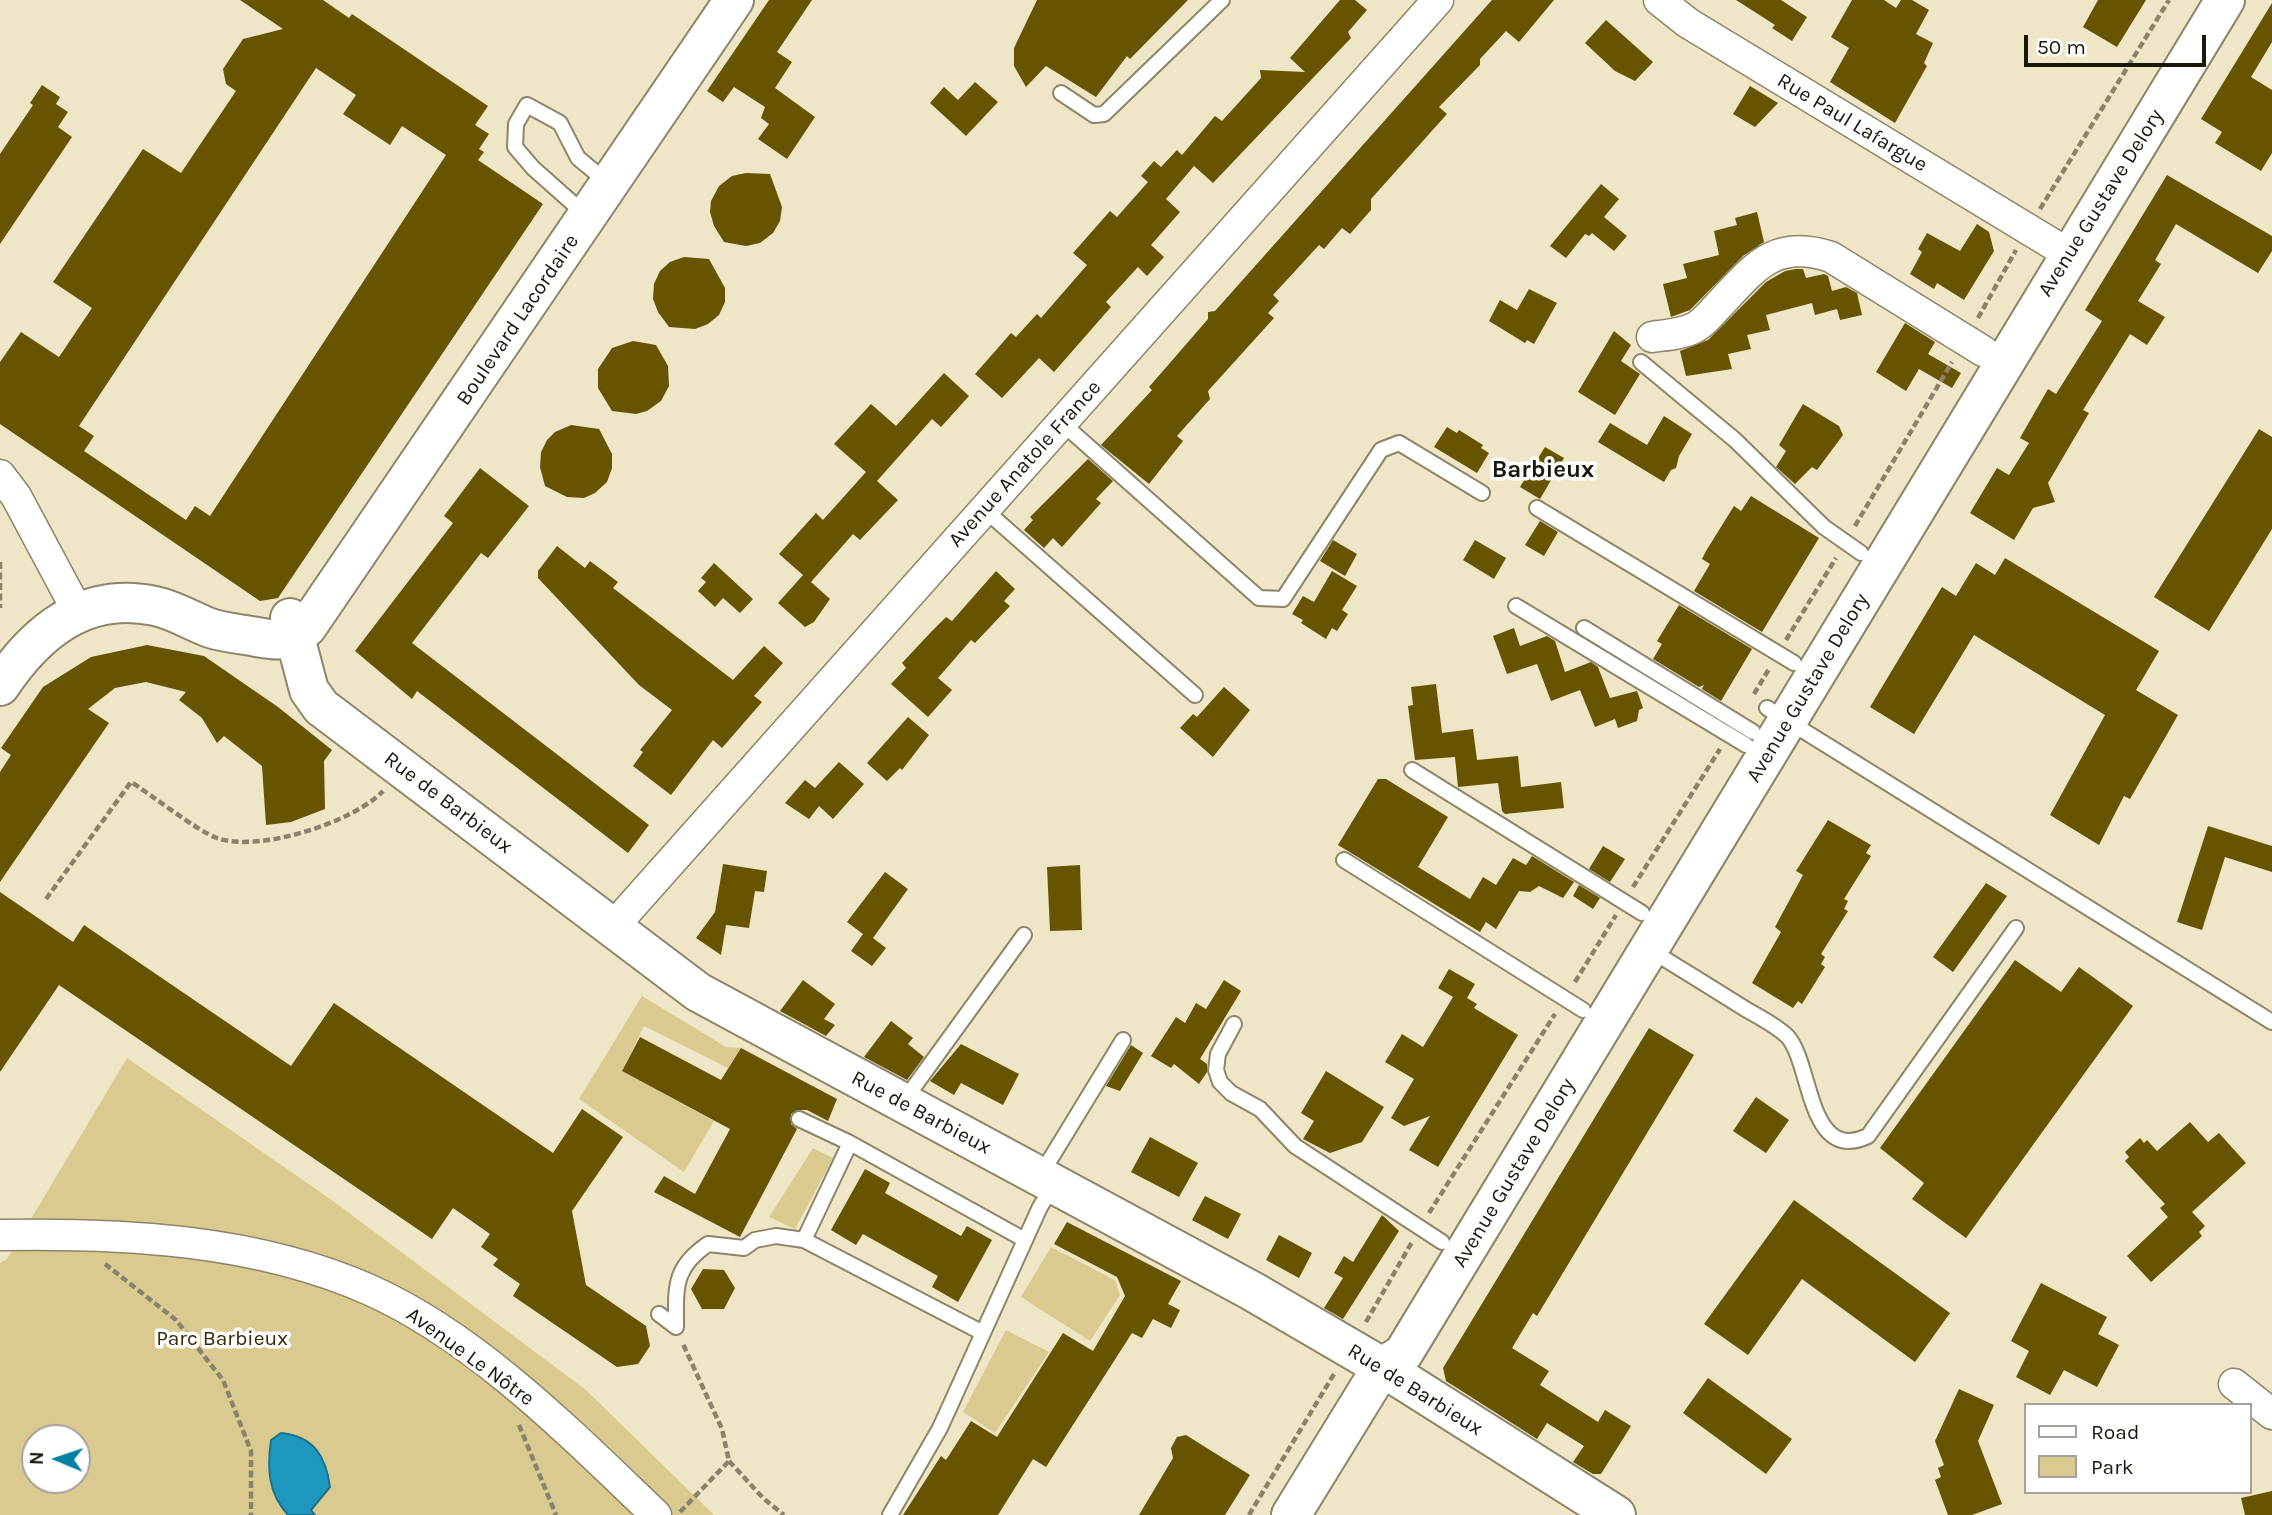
<!DOCTYPE html>
<html>
<head>
<meta charset="utf-8">
<style>
  body { margin:0 }
  #map { position:relative; width:2272px; height:1515px; overflow:hidden; background:#efe6c7; font-family:Karla,sans-serif }
  canvas { display:block }
  .legend { position:absolute; left:2024px; top:1403px; width:228px; height:91px; box-sizing:border-box; background:#fff; border:2px solid #a3a29d; margin:0; padding:9px 12px; list-style:none; font-size:21px; color:#1a170b }
  .legend li { display:flex; align-items:center; gap:14px; height:35px }
  .legend b { width:35px; border:2px solid #a3a29d }
  .north { position:absolute; left:21px; top:1424px; width:70px; height:70px; box-sizing:border-box; background:#fff; border:2px solid #a3a29d; border-radius:50%; rotate:272deg; font-size:19px; font-weight:700; line-height:28px; text-align:center; color:#1a170b }
  .north::after { content:''; display:block; margin:auto; width:24px; height:32px; background:#0080a4; clip-path:polygon(50% 0,100% 100%,50% 72%,0 100%) }
  .scale { position:absolute; left:2024px; top:35px; width:182px; height:32px; box-sizing:border-box; border:4px solid #1a170b; border-top:0; padding-left:9px; font-size:21px; line-height:24px; white-space:nowrap; color:#1a170b; -webkit-text-stroke:5px #fff; paint-order:stroke }
</style>
</head>
<body>
<div id="map">
<canvas width="2272" height="1515"></canvas>
<ul class="legend">
<li><b style="height:9px;background:#fff"></b>Road</li>
<li><b style="height:19px;background:#dbca90"></b>Park</li>
</ul>
<div class="north">N</div>
<div class="scale">50 m</div>
</div>
<script>
const ctx = document.querySelector('canvas').getContext('2d');
ctx.lineJoin = 'round';
function fillPath(path, color) {
  ctx.fillStyle = color;
  ctx.fill(path, 'evenodd');
}
function strokePath(path, color, width, dash) {
  ctx.strokeStyle = color;
  ctx.lineWidth = width;
  ctx.lineCap = dash ? 'butt' : 'round';
  ctx.setLineDash(dash || []);
  ctx.stroke(path);
}
function label(font, color, halo, rows, align = 'center') {
  ctx.font = font + ' Karla,sans-serif';
  ctx.lineWidth = 7;
  ctx.setLineDash([]);
  ctx.textBaseline = 'middle';
  ctx.strokeStyle = halo;
  ctx.fillStyle = color;
  for (const [text, x, y, turn = 0] of rows) {
    ctx.save();
    ctx.translate(x, y);
    ctx.rotate((+turn || 0) * Math.PI / 180);
    ctx.textAlign = isNaN(turn) ? turn : align;
    if (halo) ctx.strokeText(text, 0, 0);
    ctx.fillText(text, 0, 0);
    ctx.restore();
  }
}
const green = new Path2D(`
  M642,996L726,1047L741,1048L728,1068L644,1026L622,1071L714,1121L684,1172L579,1099Z
  M127,1058L333,1201L586,1390L714,1515H0V1263L7,1259ZM35,1438H77V1480H35Z
  M813,1148L833,1158L795,1229L769,1217Z
  M1051,1247L1115,1280L1120,1295L1090,1341L1021,1297Z
  M1006,1330L1049,1352L995,1433L963,1412Z`);
const water = new Path2D(`
  M281,1433C314,1436 326,1457 330,1487L311,1510L315,1515H288C268,1493 267,1468 271,1440Z`);
const building = new Path2D(`
  M240,0H323L349,18L352,14L488,106L475,125L489,134L479,149L484,152L478,160L543,204L278,598L260,601L0,424V362L21,332L59,357L92,308L53,282L143,149L181,173L236,91L226,84L223,69L243,39L283,29ZM316,68L356,95L343,114L390,145L402,126L446,155L210,516L195,506L186,520L84,451L94,436L79,426Z
  M769,0H812L777,52L792,62L775,88L815,117L787,159L758,139L769,124L761,118L765,107L734,87L723,102L707,91Z
  M1037,0H1188L1130,59L1127,56L1096,97L1046,66L1026,87L1014,66V48Z
  M1340,0H1355L1367,10L1348,32L1351,38L1213,183L1183,156L1194,166L1166,199L1180,212L1151,245L1164,257L1147,276L1138,267L1106,302L1111,307L1054,372L1039,358L1002,398L975,374L1011,333L1016,337L1037,314L1041,318L1087,265L1073,253L1110,211L1117,217L1148,182L1141,176L1154,161L1161,167L1177,150L1182,155L1215,116L1222,121L1261,78L1260,70L1305,72L1290,58Z
  M1492,0H1554L1519,42L1506,31L1480,59V65L1439,107L1447,114L1371,199V210L1350,234L1342,228L1324,249L1319,245L1273,295L1279,301L1268,313L1274,318L1208,391L1210,399L1177,436L1183,441L1149,484L1101,445L1152,390L1149,387L1208,319V312L1215,311Z
  M1736,0H1781L1807,17L1792,41L1772,28L1775,25Z
  M1852,0H1884L1896,8L1901,0H1912L1929,10L1916,34L1933,43L1924,63L1927,66L1895,123L1830,82L1849,48L1831,37Z
  M2098,0H2146L2117,47L2083,27Z
  M2272,3V42L2251,77L2272,90V153L2261,171L2215,143L2222,132L2201,119Z
  M1606,20L1653,62L1635,81L1615,71L1585,43Z
  M975,82L998,102L966,136L930,103L944,87L958,100Z
  M42,85L60,97L56,104L68,112L58,127L72,137L0,244V154L33,105L30,103Z
  M1750,86L1778,103L1755,127L1733,114Z
  M746,173L770,174L782,207L780,221L773,233L760,243L746,246L724,242L714,226L710,212L711,201L719,186L732,176Z
  M2167,175L2272,236V251L2258,273L2176,224L2155,260L2161,264L2138,301L2165,317L2147,345L2130,334L2083,410L2089,413L2048,483L2055,502L2033,508L2014,540L1970,513L1997,468L2009,475L2029,443L2020,438L2048,389L2056,394L2102,321L2085,310Z
  M1601,184L1619,199L1604,217L1627,236L1614,251L1592,233L1589,236L1585,234L1566,258L1550,246Z
  M1757,212L1764,242L1743,256L1690,310L1671,317L1663,284L1687,278L1683,264L1719,255L1714,231L1737,225L1735,218Z
  M1977,224L1989,232L1994,251L1964,300L1937,283L1934,289L1910,274L1922,252L1918,249L1927,233L1960,251Z
  M684,257L709,259L725,288V302L719,315L708,324L695,329L669,327L658,312L653,299L654,284L660,271L670,262Z
  M1796,269H1803L1806,278L1824,274L1828,276L1832,291L1846,287L1857,293L1862,315L1840,320L1837,309L1815,315L1812,303L1766,315L1770,330L1747,335L1751,349L1728,354L1732,369L1686,376L1680,351L1708,340L1766,282L1785,271Z
  M1529,289L1557,303L1534,344L1527,340L1525,343L1489,321L1500,300L1517,310Z
  M1905,323L1935,342L1928,354L1961,373L1952,388L1919,369L1906,391L1876,372Z
  M1614,331L1631,345L1621,361L1640,374L1615,415L1578,392Z
  M633,341L656,345L668,366L669,386L661,401L647,411L636,414L612,411L598,388V369L612,348Z
  M944,373L969,396L941,427L932,419L877,481L898,500L860,540L853,534L811,582L830,599L814,622L805,627L778,603L803,575L779,554L816,513L823,520L866,472L834,444L871,404L896,426Z
  M1803,404L1839,426L1843,435L1817,470L1812,467L1795,484L1776,467L1786,451L1779,445Z
  M1664,416L1692,434L1679,456L1676,468L1671,470L1664,482L1598,442L1610,423L1647,445Z
  M571,425L599,429L612,454V468L607,482L595,493L584,498L567,497L545,486L540,467L541,452L547,440L555,432Z
  M1447,427L1457,433L1459,430L1483,445L1481,448L1489,453L1477,473L1434,447Z
  M2259,429L2272,437V529L2209,631L2154,597Z
  M1545,447L1564,458L1540,499L1520,487Z
  M1088,459L1113,481L1096,499L1101,503L1062,547L1053,538L1044,548L1024,530L1033,520L1030,517Z
  M480,468L529,506L488,558L481,553L412,643L649,825L628,853L417,691L412,699L355,651L453,523L444,516Z
  M1751,496L1819,538L1762,632L1694,591L1710,564L1702,559L1706,551L1734,506L1741,511Z
  M1540,521L1558,532L1544,556L1525,545Z
  M1333,540L1357,554L1345,576L1320,561Z
  M1475,540L1506,558L1494,579L1463,560Z
  M557,546L585,568L590,561L618,582L613,588L733,680L764,646L783,663L754,696L762,702L722,748L713,740L671,795L633,766L643,752L640,750L672,710L639,685L538,578V571Z
  M2005,558L2159,651L2136,690L2178,715L2130,799L2124,796L2099,845L2050,815L2105,715L1974,635L1914,734L1870,707L1942,587L1956,596L1976,563L1995,575Z
  M714,563L753,599L740,613L723,598L715,607L698,591L706,582L701,578Z
  M996,571L1015,589L1004,601L1010,606L975,643L971,640L938,678L952,690L928,717L891,684L906,668L902,663L932,631L946,617L952,621Z
  M1332,571L1357,586L1342,610L1348,614L1337,631L1332,628L1326,639L1301,623L1303,620L1292,614L1303,596L1314,602Z
  M1679,605L1752,649L1721,701L1702,689L1704,685L1699,687L1653,659L1662,644L1657,641Z
  M1514,628L1520,646L1547,636L1555,641L1565,672L1591,662L1598,667L1610,698L1637,691L1643,708L1639,710L1637,721L1618,728L1615,719L1595,727L1580,690L1551,701L1537,664L1507,674L1493,636Z
  M147,645L204,656L278,707L332,750L324,761L325,809L291,822L266,825L262,766L224,736L217,743L202,718L179,700L186,692L146,682L115,688L88,709L109,723L0,882V772L11,755L1,748L43,687L91,657Z
  M1436,684L1442,733L1473,729L1477,760L1518,756L1521,787L1561,782L1564,808L1505,814L1502,811L1498,783L1458,787L1455,757L1415,760L1408,706L1413,705L1411,687Z
  M1224,687L1250,710L1213,757L1180,728L1193,714L1197,717Z
  M908,717L929,735L902,770L900,768L887,781L867,763Z
  M839,762L864,784L833,819L819,806L809,819L785,803L805,780L815,788Z
  M1378,779H1386L1448,817L1418,867L1470,899L1483,877L1496,885L1513,858L1526,865L1532,856L1574,882L1563,898L1539,886L1530,892L1519,891L1496,929L1486,922L1480,932L1338,845Z
  M1828,820L1871,845L1866,853L1871,856L1844,899L1848,901L1844,909L1848,911L1821,954L1825,957L1821,964L1825,967L1802,1004L1798,1001L1793,1008L1752,983L1781,932L1775,927L1803,875L1796,871Z
  M2208,826L2272,846V872L2225,857L2202,930L2177,922Z
  M1603,846L1625,859L1610,882L1589,869Z
  M723,864L767,871L764,892L755,891L749,928L726,925L721,955L696,938L715,912Z
  M1080,865L1082,930L1050,931L1047,867Z
  M885,872L908,889L873,938L886,948L872,966L851,951L863,934L847,922Z
  M1986,883L2007,896L1953,972L1933,957Z
  M1579,885L1600,898L1593,909L1573,896Z
  M0,892L73,942L84,925L291,1066L334,1003L553,1153L582,1109L623,1137L572,1211L586,1285L646,1326L650,1346L638,1364L617,1367L513,1296L520,1284L493,1265L498,1259L481,1247L490,1234L453,1208L432,1239L59,985L0,1072Z
  M2015,960L2061,992L2079,967L2133,1006L1966,1238L1912,1199L1924,1183L1880,1148Z
  M1449,969L1475,984L1467,998L1477,1004L1474,1008L1518,1035L1438,1167L1409,1150L1430,1116L1404,1126L1391,1118L1414,1079L1385,1062L1402,1034L1423,1047L1453,997L1438,988Z
  M803,980L835,1004L824,1019L835,1025L826,1036L780,1011Z
  M1224,980L1241,991L1200,1059L1207,1064V1072L1199,1084L1174,1064L1171,1068L1151,1056L1176,1017L1185,1023L1196,1003L1206,1009Z
  M891,1021L913,1038L908,1044L924,1057L907,1080L864,1057Z
  M1649,1028L1694,1055L1537,1316L1533,1313L1512,1348L1549,1371L1540,1385L1598,1422L1605,1410L1631,1426L1601,1474H1593L1573,1462L1584,1446L1547,1423L1537,1439L1446,1381L1443,1368Z
  M640,1037L721,1080L741,1048L837,1099L828,1121L807,1110H798L791,1114V1124L797,1129L740,1237L654,1192L664,1176L695,1194L730,1129L622,1071Z
  M961,1044L1019,1074L1003,1105L961,1083L954,1095L930,1081Z
  M1131,1045L1143,1053L1120,1091L1106,1086Z
  M1326,1071L1384,1107L1362,1142L1330,1153L1303,1139L1314,1121L1301,1113Z
  M1756,1097L1789,1120L1766,1153L1733,1131Z
  M2190,1122L2208,1142L2219,1133L2246,1163L2192,1212L2205,1226L2199,1232L2202,1236L2151,1282L2127,1256L2168,1217L2160,1208L2165,1204L2125,1161L2129,1157L2125,1152L2140,1138L2144,1143L2147,1140L2157,1151Z
  M1150,1137L1198,1163L1179,1197L1131,1172Z
  M865,1169L890,1183L885,1193L961,1236L967,1226L992,1240L958,1302L932,1287L938,1276L863,1234L856,1245L831,1230Z
  M1205,1196L1241,1214L1228,1239L1192,1220Z
  M1794,1200L1950,1313L1915,1362L1802,1279L1748,1355L1704,1324Z
  M1382,1215L1399,1231L1343,1319L1324,1308L1343,1278L1334,1273L1344,1256L1353,1262Z
  M1067,1222L1181,1281L1168,1304L1180,1310L1171,1328L1153,1319L1142,1338L1132,1333L1046,1467L1033,1459L998,1515H903L941,1456L946,1460L971,1421L997,1437L1063,1333L1093,1351L1125,1296L1117,1277L1054,1244Z
  M1279,1235L1312,1253L1299,1278L1266,1260Z
  M703,1269L724,1270L735,1288L724,1309H702L691,1289Z
  M2041,1283L2107,1317L2098,1334L2119,1345L2097,1387L2064,1370L2050,1395L2016,1377L2029,1351L2011,1341Z
  M1708,1378L1792,1439L1766,1474L1683,1413Z
  M1959,1389L1994,1405L1978,1441L2002,1504L1972,1515H1948L1935,1480L1941,1477L1938,1468L1944,1465L1935,1441Z
  M1186,1435L1250,1475L1225,1515H1139L1173,1458L1171,1448L1177,1437Z
  M2272,1491V1515H2245L2241,1498Z`);
const path = new Path2D(`
  M2040,209L2169,0
  M1978,318L2016,250
  M1855,526L1952,362
  M0,562V608
  M1786,640L1836,558
  M1754,694L1769,669
  M1633,887L1720,749
  M46,899L131,782C152,795 197,831 217,838C259,853 354,822 383,791
  M1575,982L1616,915
  M1429,1213L1555,1014
  M105,1264L176,1320L223,1380L251,1451V1515
  M1366,1322L1412,1242
  M519,1425L556,1515
  M729,1461L763,1498L784,1515
  M680,1512L729,1461L722,1429L683,1344
  M1249,1515L1334,1374`);
const lane = new Path2D(`
  M1061,93L1094,115L1104,114L1222,0
  M587,216L533,168L515,147L516,124L527,105L560,123L578,158L607,182
  M1641,362L1735,440L1824,527L1861,553
  M1062,423L1259,598L1283,599L1381,450L1399,443L1482,493
  M1537,508L1794,663
  M985,510L1195,695
  M1516,606L1746,745
  M1584,628L1753,732
  M1767,708L2272,1022
  M1412,770L1642,913
  M1344,860L1583,1010
  M1650,950C1683,970 1715,990 1747,1010C1761,1018 1777,1026 1788,1037C1812,1065 1808,1164 1868,1136L2016,928
  M1234,1024L1218,1054L1216,1070L1220,1082L1231,1093L1260,1109L1295,1146L1442,1242
  M903,1102L1024,935
  M799,1119L850,1143
  M1040,1176L1123,1040
  M659,1314L676,1327C676,1287 673,1268 708,1244L744,1248L755,1240L776,1236L804,1240
  M983,1333L804,1240L850,1143L1025,1240
  M890,1515L940,1428L1040,1207L1053,1186`);
const street = new Path2D(`
  M1659,0L1688,23L2069,254
  M1652,337C1666,335 1682,334 1694,328C1704,323 1711,313 1718,306C1754,268 1774,238 1831,257L1983,351
  M0,475L16,496L78,612
  M612,928L1438,0
  M0,1235C123,1233 255,1239 370,1290C477,1338 572,1435 656,1515
  M2234,1384L2272,1414`);
const secondary = new Path2D(`
  M290,618L309,690L321,707L698,992L1252,1291L1382,1367L1616,1515
  M0,686C36,632 85,591 155,606C174,610 192,621 210,628C226,633 241,634 257,637C278,641 290,642 307,627L734,0
  M1291,1515L1382,1367L1403,1354L1423,1321L2225,0`);
const streetNames = [
  ["Rue Paul Lafargue",1852,123,31],
  ["Avenue Gustave Delory",2101,203,-58],
  ["Boulevard Lacordaire",518,320,-56],
  ["Avenue Anatole France",1025,464,-48],
  ["Avenue Gustave Delory",1808,688,-59],
  ["Rue de Barbieux",448,803,37],
  ["Rue de Barbieux",921,1113,28],
  ["Avenue Gustave Delory",1514,1173,-59],
  ["Avenue Le Nôtre",470,1357,36],
  ["Rue de Barbieux",1415,1390,32]
];
const parkNames = [
  ["Parc Barbieux",222,1339]
];
const quarterNames = [
  ["Barbieux",1543,470]
];
fillPath(green, '#dbca90');
fillPath(water, '#1f98c0');
strokePath(water, '#1e718a', 2);
fillPath(building, '#665401');
strokePath(lane, '#8d8568', 18);
strokePath(street, '#8d8568', 33);
strokePath(secondary, '#8d8568', 42);
strokePath(path, '#89836d', 4.5, [7, 3.5]);
strokePath(lane, '#fff', 14);
strokePath(street, '#fff', 30);
strokePath(secondary, '#fff', 38);
label('21px', '#1a170b', '#fff', streetNames);
label('21px', '#362b02', '#fff', parkNames);
label('bold 24px', '#1a170b', '#fff', quarterNames);
</script>
</body>
</html>
